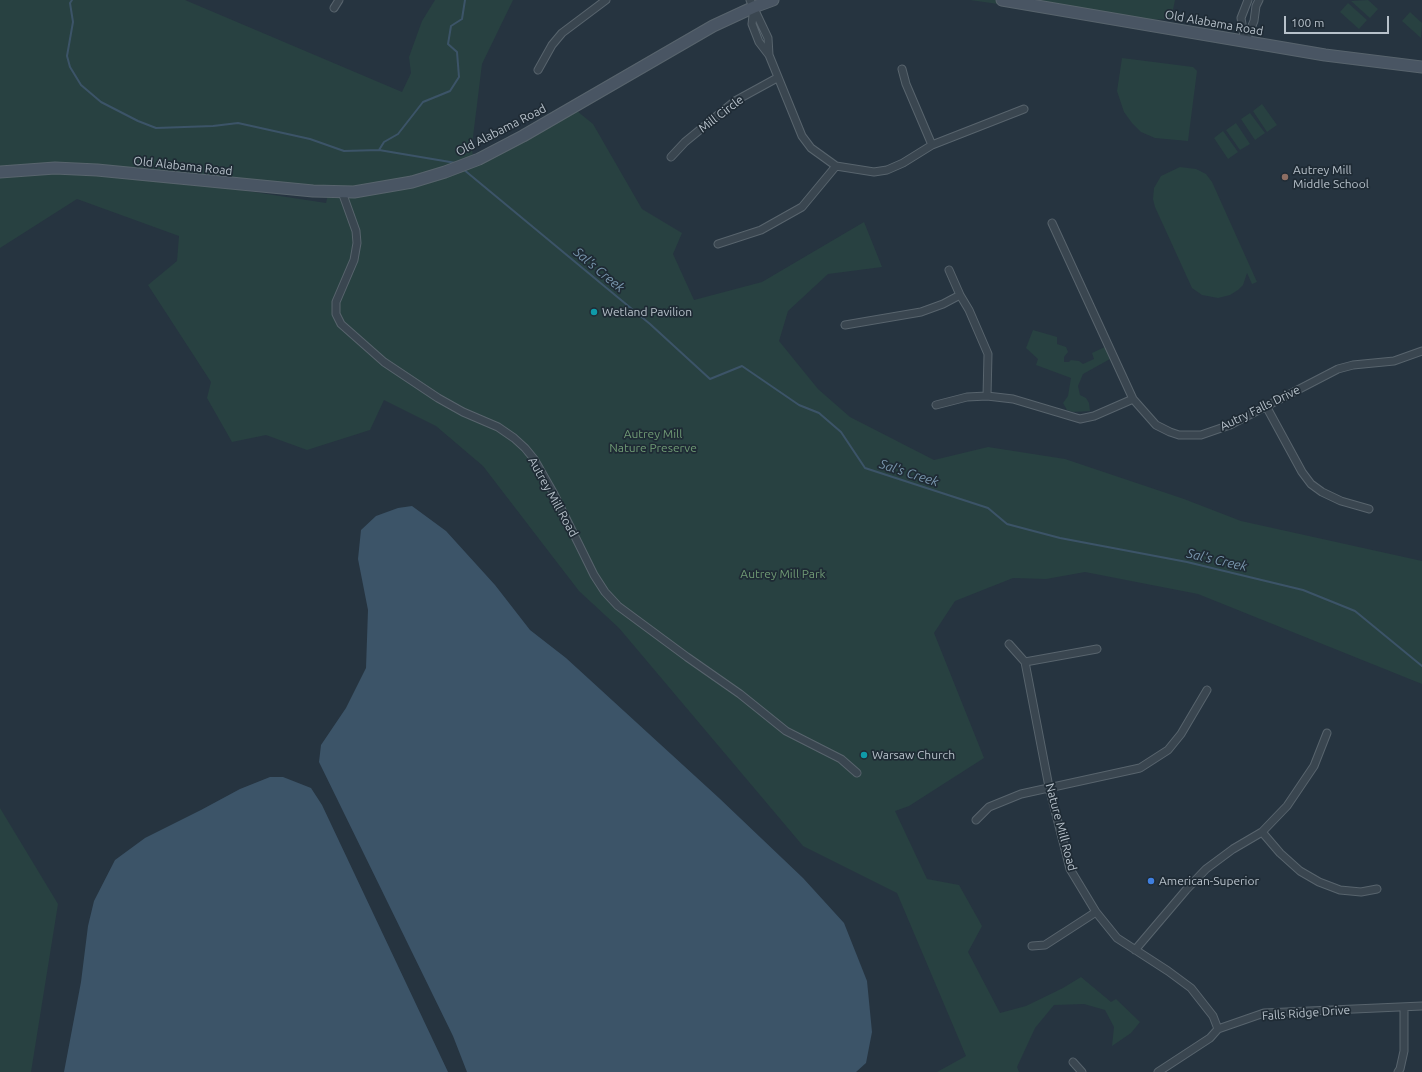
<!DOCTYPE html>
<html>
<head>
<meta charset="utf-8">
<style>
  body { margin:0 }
  #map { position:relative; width:1422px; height:1072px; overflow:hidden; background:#263440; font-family:Ubuntu,sans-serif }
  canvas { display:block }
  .scale { position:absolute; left:1284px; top:16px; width:105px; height:18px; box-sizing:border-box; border:2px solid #b7c1ca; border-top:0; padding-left:5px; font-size:12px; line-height:14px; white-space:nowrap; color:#b7c1ca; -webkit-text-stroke:3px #1f2b35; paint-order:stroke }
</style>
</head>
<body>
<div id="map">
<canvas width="1422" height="1072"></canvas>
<div class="scale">100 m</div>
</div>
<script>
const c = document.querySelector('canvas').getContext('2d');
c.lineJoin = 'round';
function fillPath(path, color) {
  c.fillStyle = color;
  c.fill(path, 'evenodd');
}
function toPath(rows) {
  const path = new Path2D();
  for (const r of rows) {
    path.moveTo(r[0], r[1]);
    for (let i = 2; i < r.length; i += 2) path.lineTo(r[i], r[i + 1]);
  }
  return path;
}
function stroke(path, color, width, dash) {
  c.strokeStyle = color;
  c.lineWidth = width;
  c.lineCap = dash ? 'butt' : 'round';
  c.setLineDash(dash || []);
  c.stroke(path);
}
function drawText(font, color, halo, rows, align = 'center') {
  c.font = font + ' Ubuntu,sans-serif';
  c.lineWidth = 3.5;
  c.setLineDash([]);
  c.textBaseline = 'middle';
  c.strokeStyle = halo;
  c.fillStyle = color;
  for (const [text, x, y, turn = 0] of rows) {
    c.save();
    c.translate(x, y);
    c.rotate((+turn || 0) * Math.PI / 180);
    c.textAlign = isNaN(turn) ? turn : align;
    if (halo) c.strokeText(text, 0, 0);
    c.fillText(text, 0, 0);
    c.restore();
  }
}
fillPath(toPath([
  [0,0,185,0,402,92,411,73,409,57,422,21,435,0,513,0,482,64,472,145,473,162,492,155,577,111,593,124,642,209,682,233,673,254,694,300,762,282,864,222,882,267,828,274,788,311,779,341,818,389,850,417,934,460,988,447,1065,459,1184,499,1241,521,1422,561,1422,684,1198,594,1085,572,1046,579,1013,578,955,601,934,633,984,758,909,806,895,811,927,879,959,885,982,926,968,952,1000,1013,1026,1006,1063,988,1081,977,1111,1002,1116,999,1140,1022,1131,1033,1112,1046,1114,1027,1105,1010,1084,1004,1054,1005,1035,1028,1017,1067,1019,1072,937,1072,966,1056,897,893,803,846,619,628,579,591,483,466,436,426,384,400,370,430,307,450,266,435,232,442,207,398,211,382,148,285,177,261,179,236,77,199,0,248],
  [234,189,328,193,328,194,326,203],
  [970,0,1175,0,1171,19,1117,21],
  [1368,0,1378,9,1370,18,1351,1],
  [1348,3,1367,20,1359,29,1340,12],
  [1410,12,1422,23,1421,38,1402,21],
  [1122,58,1193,67,1197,71,1188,141,1155,138,1141,132,1132,123,1124,112,1117,91],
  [1262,104,1277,125,1267,132,1253,111],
  [1250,113,1265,133,1255,140,1241,119],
  [1236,123,1250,144,1240,150,1226,130],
  [1223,131,1238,152,1228,159,1214,138],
  [1180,167,1196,169,1206,174,1212,182,1257,282,1252,284,1247,273,1243,285,1238,290,1230,295,1218,298,1202,295,1192,288,1155,207,1153,199,1154,188,1161,176],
  [1033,330,1057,337,1057,344,1066,347,1068,352,1064,357,1064,362,1069,362,1071,360,1079,361,1083,364,1094,359,1092,353,1105,347,1110,359,1083,374,1078,386,1080,395,1086,398,1089,403,1090,411,1073,412,1067,410,1063,403,1068,396,1071,378,1036,365,1038,359,1026,348],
  [0,808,58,904,31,1072,0,1072]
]), '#284141');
fillPath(toPath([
  [412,506,446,531,495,585,530,630,566,658,719,798,803,878,844,923,867,981,872,1032,866,1063,856,1072,467,1072,453,1036,319,762,321,745,346,708,366,668,368,610,358,559,361,530,376,516,398,508],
  [270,777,283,777,311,788,322,805,448,1072,64,1072,81,982,88,926,94,901,115,860,145,838,201,810,240,789]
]), '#3c5468');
stroke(toPath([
  [72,0,70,3,73,22,67,56,70,67,81,85,101,102,138,121,156,128,213,126,238,123,310,139,344,151,379,150,456,163],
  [379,150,384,142,398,134,423,102,450,91,459,77,457,52,448,44,451,26,462,19,465,0],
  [463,169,650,324,710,379,742,366,799,405,819,413,841,432,865,468,988,508,1007,524,1060,538,1187,562,1303,590,1355,611,1422,666]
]), '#3c5468', 2);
const street = toPath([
  [750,0,768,38,769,55,802,136,811,148,836,166,874,172,887,170,903,163,932,145,1024,109],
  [754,7,752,24,759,42,769,55],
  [334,8,339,0],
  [1245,42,1254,21,1256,6,1259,0],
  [1245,42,1241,18,1248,0],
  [902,69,906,84,932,145],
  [538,70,552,45,562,33,606,0],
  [671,157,685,142,735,101,777,78],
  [342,192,356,231,357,243,354,260,336,302,336,314,341,324,384,362,438,398,463,412,498,427,514,438,525,448,534,459,554,494,594,575,605,592,618,606,687,657,740,694,786,731,841,759,857,773],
  [1052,223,1133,399,1156,425,1170,432,1179,435,1201,435,1230,425,1338,369,1353,365,1394,361,1422,351],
  [718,244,761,230,802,207,836,166],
  [949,270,960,295,969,310,988,354,987,396],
  [845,325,921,312,943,304,960,295],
  [936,405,967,397,987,396,1013,399,1080,419,1094,416,1133,399],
  [1266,406,1302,472,1311,484,1322,492,1341,501,1369,509],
  [1009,644,1025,662,1049,787,1070,869,1096,912,1117,938,1168,971,1191,988,1213,1016,1218,1029],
  [1025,662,1097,649],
  [976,820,989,807,1021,794,1140,768,1168,750,1181,734,1207,690],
  [1262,832,1280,853,1300,871,1319,882,1340,890,1361,892,1377,889],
  [1032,946,1045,945,1096,912],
  [1135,950,1186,890,1206,869,1233,849,1262,832,1287,806,1314,766,1327,733],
  [1073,1062,1082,1072],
  [1158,1072,1210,1038,1218,1029,1264,1013,1422,1006],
  [1398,1072,1400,1069,1404,1051,1404,1008]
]);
const secondary = toPath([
  [1002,0,1325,55,1422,67],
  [0,172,55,168,97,170,313,191,354,192,412,182,445,172,479,159,523,136,713,26,754,7,773,0]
]);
stroke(street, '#58646d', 9);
stroke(secondary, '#58646d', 13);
stroke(street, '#3a4650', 7);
stroke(secondary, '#495563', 11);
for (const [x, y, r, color] of [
  [1285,177,4,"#8d6e63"],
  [594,312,4,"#0f9aa8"],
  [864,755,4,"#0f9aa8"],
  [1151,881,4,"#3f7fe0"]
]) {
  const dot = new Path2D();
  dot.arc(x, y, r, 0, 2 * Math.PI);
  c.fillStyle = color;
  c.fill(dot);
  stroke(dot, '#1f2b35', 1.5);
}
drawText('12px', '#b7c1ca', '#1f2b35', [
  ["Old Alabama Road",1214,23,10],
  ["Mill Circle",721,114,-37],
  ["Old Alabama Road",501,130,-27],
  ["Old Alabama Road",183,166,6],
  ["Autry Falls Drive",1260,408,-26],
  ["Autrey Mill Road",553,497,61],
  ["Nature Mill Road",1061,827,75],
  ["Falls Ridge Drive",1306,1013,-4]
]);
drawText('12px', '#b7c1ca', '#1f2b35', [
  ["Autrey Mill",1293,170],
  ["Middle School",1293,184],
  ["Wetland Pavilion",602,312],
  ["Warsaw Church",872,755],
  ["American-Superior",1159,881]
], 'left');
drawText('12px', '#6f9a74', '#1f2b35', [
  ["Autrey Mill",653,434],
  ["Nature Preserve",653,448],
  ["Autrey Mill Park",783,574]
]);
drawText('italic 13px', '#7895ac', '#1f2b35', [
  ["Sal's Creek",599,270,40],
  ["Sal's Creek",909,473,18],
  ["Sal's Creek",1217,560,13]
]);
</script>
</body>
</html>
